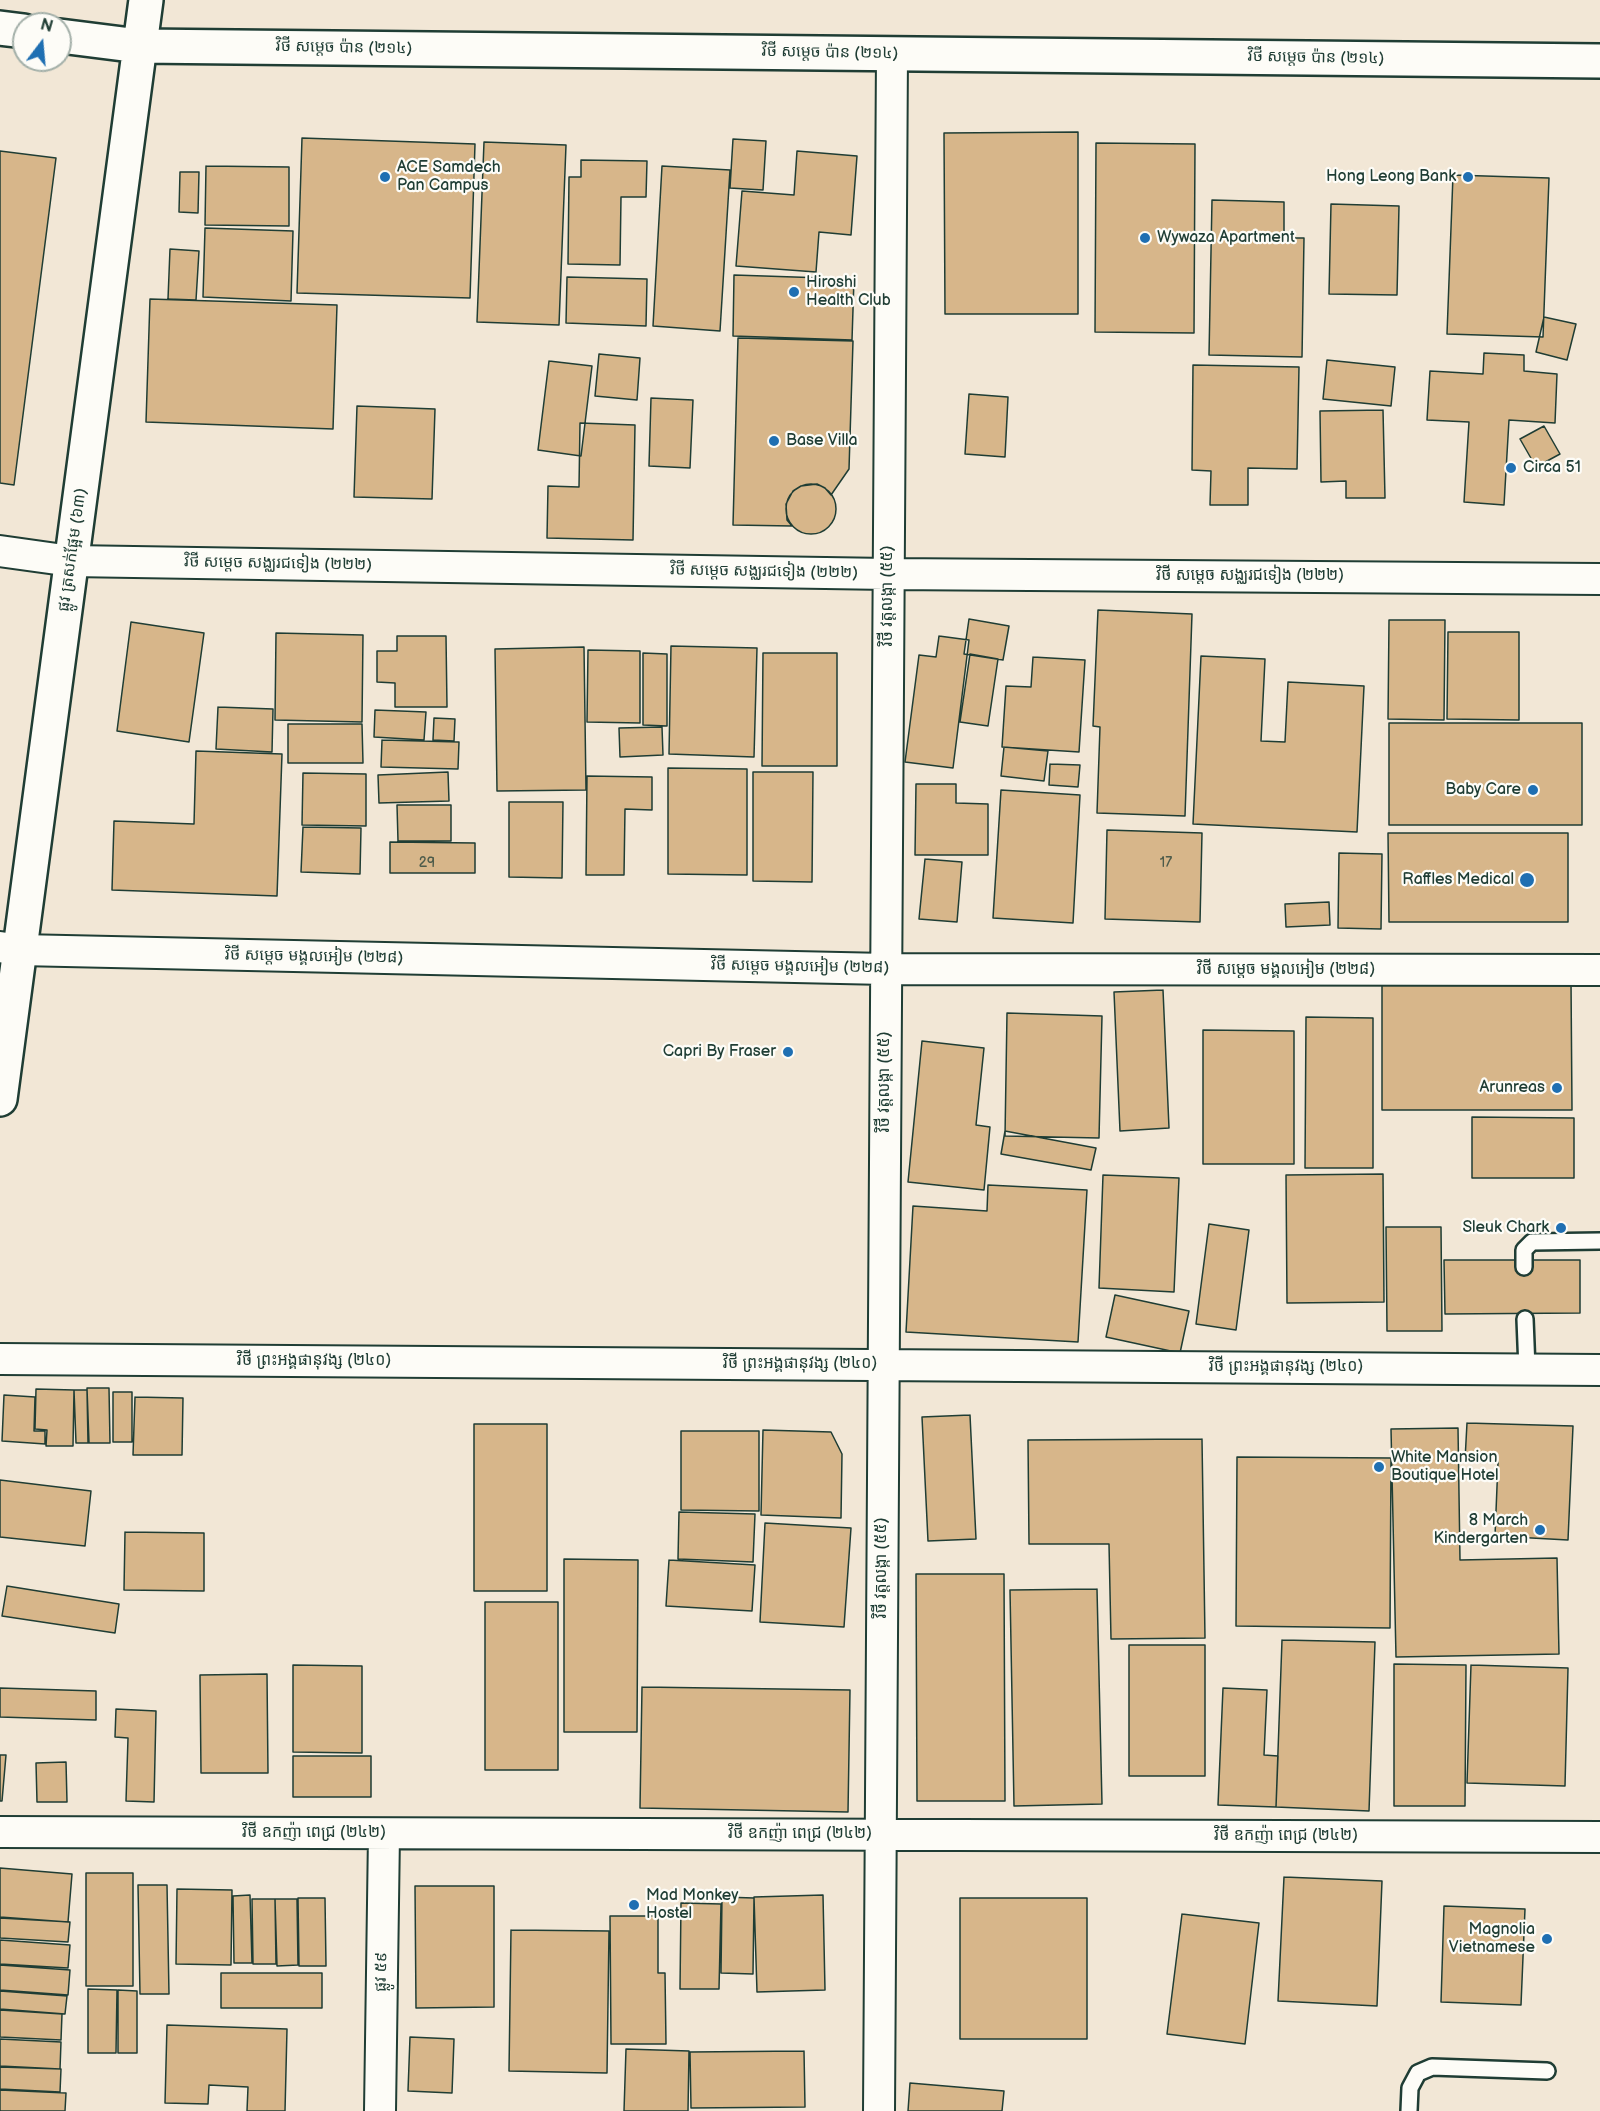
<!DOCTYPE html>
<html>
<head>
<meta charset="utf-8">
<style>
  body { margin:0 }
  #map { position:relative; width:1600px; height:2111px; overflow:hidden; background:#f2e7d6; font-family:"Balsamiq Sans",sans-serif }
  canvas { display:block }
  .north { position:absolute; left:12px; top:12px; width:60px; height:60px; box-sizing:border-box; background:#fdfcf7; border:2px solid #a4b0a9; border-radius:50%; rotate:16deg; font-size:16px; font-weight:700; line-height:24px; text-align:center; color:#1f3d34 }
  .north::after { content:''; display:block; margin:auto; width:21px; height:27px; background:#1f6fb2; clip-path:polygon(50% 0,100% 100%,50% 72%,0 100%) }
</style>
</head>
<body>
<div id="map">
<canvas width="1600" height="2111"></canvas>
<div class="north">N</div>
</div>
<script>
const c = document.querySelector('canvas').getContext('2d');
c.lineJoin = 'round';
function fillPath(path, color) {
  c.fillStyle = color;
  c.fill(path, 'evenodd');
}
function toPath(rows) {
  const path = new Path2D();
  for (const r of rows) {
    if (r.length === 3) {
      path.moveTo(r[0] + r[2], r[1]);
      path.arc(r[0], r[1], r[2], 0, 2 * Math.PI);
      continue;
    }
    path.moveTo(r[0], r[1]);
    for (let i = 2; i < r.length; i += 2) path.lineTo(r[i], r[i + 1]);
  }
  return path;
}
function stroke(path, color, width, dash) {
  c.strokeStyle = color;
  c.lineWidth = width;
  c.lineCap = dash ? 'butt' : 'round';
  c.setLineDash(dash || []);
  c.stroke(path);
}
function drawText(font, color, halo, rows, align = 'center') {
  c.font = font + ' "Balsamiq Sans","Noto Sans Khmer",sans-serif';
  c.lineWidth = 4.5;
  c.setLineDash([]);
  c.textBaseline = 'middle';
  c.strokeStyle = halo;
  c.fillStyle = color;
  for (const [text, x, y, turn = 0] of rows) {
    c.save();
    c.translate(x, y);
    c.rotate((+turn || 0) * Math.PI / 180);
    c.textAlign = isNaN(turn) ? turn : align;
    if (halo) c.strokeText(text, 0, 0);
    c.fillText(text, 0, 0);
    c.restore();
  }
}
const building = toPath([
  [1078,132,1078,314,945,314,944,133,1078,132],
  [302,138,475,144,470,298,297,293,302,138],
  [733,139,766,141,763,190,730,188,733,139],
  [484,142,566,145,559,325,477,322,484,142],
  [1096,143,1195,144,1194,333,1095,332,1096,143],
  [0,151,56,158,14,485,0,483,0,151],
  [797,151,857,156,851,235,819,232,816,272,736,266,742,191,794,195,797,151],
  [581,160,647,161,646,197,621,197,620,265,568,264,569,177,581,177,581,160],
  [206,166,289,167,289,226,205,225,206,166],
  [662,166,730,170,720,331,653,326,662,166],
  [180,172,199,172,198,213,179,212,180,172],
  [1453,175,1549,178,1543,337,1447,334,1453,175],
  [1212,200,1284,202,1284,238,1304,238,1302,357,1209,355,1212,200],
  [1331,204,1399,206,1397,295,1329,294,1331,204],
  [205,228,293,231,291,301,203,297,205,228],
  [170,249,199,251,196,300,168,299,170,249],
  [734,275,854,279,852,340,733,336,734,275],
  [567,277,647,279,646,326,566,323,567,277],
  [150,299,337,305,333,429,146,422,150,299],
  [1544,317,1576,324,1567,360,1536,352,1544,317],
  [738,338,853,341,849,469,831,495,825,488,817,484,801,486,793,491,786,504,787,520,792,526,733,525,738,338],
  [1484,353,1524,355,1524,371,1557,374,1555,423,1509,420,1504,505,1464,502,1469,422,1427,420,1430,371,1483,374,1484,353],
  [599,354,640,358,637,400,595,396,599,354],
  [1327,360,1395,367,1391,406,1323,399,1327,360],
  [549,361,592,366,581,456,538,450,549,361],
  [1193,365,1299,367,1297,469,1248,468,1248,505,1210,505,1211,471,1192,470,1193,365],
  [969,394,1008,397,1005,457,965,454,969,394],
  [651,398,693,400,690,468,649,466,651,398],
  [357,406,435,409,432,499,354,497,357,406],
  [1383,410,1385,498,1346,498,1346,481,1321,482,1320,411,1383,410],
  [580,423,635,425,633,540,547,538,548,486,579,487,580,423],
  [1544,426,1560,454,1536,467,1520,439,1544,426],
  [811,509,25],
  [1098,610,1192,614,1185,816,1097,813,1100,727,1093,726,1098,610],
  [969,619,1009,626,1003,660,964,654,969,619],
  [1389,620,1445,620,1444,720,1388,719,1389,620],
  [131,622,204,633,189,742,117,731,131,622],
  [1448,632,1519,632,1519,720,1447,719,1448,632],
  [276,633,363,635,362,722,275,720,276,633],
  [397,636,446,636,447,707,395,707,395,683,377,682,377,651,397,651,397,636],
  [939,636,969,640,953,768,905,762,919,655,936,657,939,636],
  [671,646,757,648,754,757,669,754,671,646],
  [584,647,586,790,497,791,495,649,584,647],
  [588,650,640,651,640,723,587,722,588,650],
  [643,653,667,654,667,726,643,725,643,653],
  [763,653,837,653,837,766,762,766,763,653],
  [970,654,998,659,988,726,960,722,970,654],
  [1201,656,1265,659,1261,741,1285,742,1288,682,1364,686,1357,832,1193,824,1201,656],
  [1033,657,1085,660,1079,752,1002,747,1006,686,1031,687,1033,657],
  [218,707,273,709,272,752,216,749,218,707],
  [375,710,426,712,424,740,374,737,375,710],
  [434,718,455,719,454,741,433,740,434,718],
  [1389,723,1582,723,1582,825,1389,825,1389,723],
  [288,724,362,724,363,763,288,763,288,724],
  [662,727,663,755,620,757,619,728,662,727],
  [382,740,459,742,458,769,381,767,382,740],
  [1004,747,1048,751,1044,781,1001,776,1004,747],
  [196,751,282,754,277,896,112,890,114,821,194,824,196,751],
  [1050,764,1080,765,1078,787,1049,785,1050,764],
  [668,768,747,769,747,875,668,874,668,768],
  [448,772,449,801,379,803,378,775,448,772],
  [753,772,813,772,812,882,753,881,753,772],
  [303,773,366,774,366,826,302,825,303,773],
  [587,776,652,777,652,810,625,809,624,875,586,875,587,776],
  [916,784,956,784,956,803,988,804,988,855,915,855,916,784],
  [1001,790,1080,795,1073,923,993,918,1001,790],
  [509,802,563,802,562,878,509,877,509,802],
  [397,805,451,805,451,841,398,841,397,805],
  [303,827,361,828,360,874,301,872,303,827],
  [1107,830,1202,833,1200,922,1105,919,1107,830],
  [1388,833,1568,833,1568,922,1389,922,1388,833],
  [390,842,475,843,475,873,390,873,390,842],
  [1339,853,1382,854,1381,929,1338,928,1339,853],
  [925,859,962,862,957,922,919,919,925,859],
  [1329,902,1330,925,1286,927,1285,904,1329,902],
  [1382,980,1571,981,1572,1110,1382,1110,1382,980],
  [1163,990,1169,1128,1120,1131,1114,992,1163,990],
  [1007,1013,1102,1016,1099,1138,1005,1136,1007,1013],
  [1306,1017,1373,1018,1373,1168,1305,1168,1306,1017],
  [1203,1030,1294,1031,1294,1164,1203,1164,1203,1030],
  [922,1041,984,1048,976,1125,990,1127,984,1190,908,1182,922,1041],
  [1472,1117,1574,1118,1574,1178,1472,1178,1472,1117],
  [1005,1131,1096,1148,1091,1170,1001,1154,1005,1131],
  [1383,1174,1384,1302,1287,1303,1286,1175,1383,1174],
  [1103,1175,1179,1178,1174,1292,1099,1288,1103,1175],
  [988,1185,1087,1190,1078,1342,906,1332,913,1206,987,1211,988,1185],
  [1209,1224,1249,1230,1236,1330,1196,1324,1209,1224],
  [1386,1227,1441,1227,1442,1331,1387,1331,1386,1227],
  [1444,1260,1580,1260,1580,1313,1445,1314,1444,1260],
  [1115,1295,1189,1311,1180,1353,1106,1337,1115,1295],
  [87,1388,109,1388,110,1443,89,1443,87,1388],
  [36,1389,74,1390,73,1446,46,1446,47,1430,35,1429,36,1389],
  [74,1390,87,1390,88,1443,76,1443,74,1390],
  [113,1392,132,1392,132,1442,113,1442,113,1392],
  [4,1395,35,1397,34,1431,45,1431,45,1444,2,1441,4,1395],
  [135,1397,183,1398,182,1455,133,1455,135,1397],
  [970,1415,976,1539,928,1541,922,1417,970,1415],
  [1467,1423,1573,1426,1568,1540,1495,1536,1498,1462,1465,1460,1467,1423],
  [474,1424,547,1424,547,1591,474,1591,474,1424],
  [1458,1428,1460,1560,1557,1558,1559,1654,1396,1657,1391,1429,1458,1428],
  [763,1430,831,1432,842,1454,841,1518,761,1515,763,1430],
  [681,1431,759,1431,759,1511,681,1510,681,1431],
  [1202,1439,1205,1638,1111,1639,1109,1544,1029,1544,1028,1440,1202,1439],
  [1237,1457,1391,1458,1390,1628,1236,1626,1237,1457],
  [0,1480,91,1491,85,1546,0,1537,0,1480],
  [679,1512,755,1514,753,1562,678,1559,679,1512],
  [765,1523,851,1528,844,1627,760,1622,765,1523],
  [125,1532,204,1533,204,1591,124,1590,125,1532],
  [564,1559,638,1560,637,1732,564,1732,564,1559],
  [669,1560,755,1565,752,1611,666,1606,669,1560],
  [916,1574,1004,1574,1005,1801,917,1801,916,1574],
  [7,1586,119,1604,115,1633,2,1616,7,1586],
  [1097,1589,1102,1804,1014,1806,1010,1590,1097,1589],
  [485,1602,558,1602,558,1770,485,1770,485,1602],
  [1282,1640,1375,1642,1369,1811,1276,1807,1282,1640],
  [1129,1645,1205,1645,1205,1776,1129,1776,1129,1645],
  [1394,1664,1466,1665,1465,1806,1394,1806,1394,1664],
  [293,1665,362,1666,362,1753,293,1752,293,1665],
  [1471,1665,1568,1668,1565,1786,1467,1783,1471,1665],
  [267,1674,268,1773,201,1773,200,1675,267,1674],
  [642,1687,850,1690,848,1812,640,1808,642,1687],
  [0,1688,96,1691,96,1720,0,1717,0,1688],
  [1223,1688,1267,1690,1264,1755,1278,1756,1276,1807,1218,1805,1223,1688],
  [116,1709,156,1711,154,1802,126,1801,128,1738,115,1737,116,1709],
  [0,1755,6,1755,2,1801,0,1801,0,1755],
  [293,1756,371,1756,371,1797,293,1797,293,1756],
  [66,1762,67,1802,37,1802,36,1763,66,1762],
  [0,1868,72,1874,68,1922,0,1917,0,1868],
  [86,1873,133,1873,133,1986,86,1986,86,1873],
  [1284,1877,1382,1881,1377,2006,1278,2001,1284,1877],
  [138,1885,167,1885,169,1994,140,1994,138,1885],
  [415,1886,494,1886,494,2007,416,2008,415,1886],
  [177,1889,232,1890,231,1965,176,1964,177,1889],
  [250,1895,252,1963,234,1963,233,1896,250,1895],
  [823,1895,825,1990,757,1992,754,1897,823,1895],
  [722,1897,754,1898,753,1974,721,1973,722,1897],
  [298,1898,325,1898,326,1966,299,1966,298,1898],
  [960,1898,1087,1898,1087,2039,960,2039,960,1898],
  [252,1899,275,1899,276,1964,253,1964,252,1899],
  [275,1899,297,1899,298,1965,277,1966,275,1899],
  [681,1903,721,1904,719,1989,680,1989,681,1903],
  [1444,1906,1525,1909,1521,2005,1441,2002,1444,1906],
  [1182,1914,1259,1923,1245,2044,1167,2034,1182,1914],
  [610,1916,658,1916,658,1973,665,1973,666,2044,611,2044,610,1916],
  [0,1918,70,1922,68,1942,0,1938,0,1918],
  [511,1930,609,1931,607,2073,509,2071,511,1930],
  [0,1940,70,1945,68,1968,0,1964,0,1940],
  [0,1965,70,1970,68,1995,0,1990,0,1965],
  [221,1973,322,1973,322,2008,221,2008,221,1973],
  [88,1989,117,1990,116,2053,88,2053,88,1989],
  [118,1990,137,1991,137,2053,118,2053,118,1990],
  [0,1991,67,1996,65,2014,0,2009,0,1991],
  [0,2010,62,2014,61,2040,0,2037,0,2010],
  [167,2025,287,2029,285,2111,247,2111,248,2087,209,2085,208,2104,165,2103,167,2025],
  [410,2037,454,2039,452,2093,408,2091,410,2037],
  [0,2039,61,2042,60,2069,0,2066,0,2039],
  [626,2049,689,2051,688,2111,624,2111,626,2049],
  [804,2051,805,2107,691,2108,690,2052,804,2051],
  [0,2067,61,2069,60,2092,0,2089,0,2067],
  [910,2083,1004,2091,1002,2111,908,2111,910,2083],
  [0,2090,66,2093,65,2111,0,2111,0,2090]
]);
fillPath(building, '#d7b68a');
stroke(building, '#1f3d34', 1.5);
const lane = toPath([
  [1524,1267,1524,1250,1532,1242,1600,1241],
  [1525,1319,1527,1369],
  [1409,2111,1410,2088,1418,2073,1432,2067,1547,2071]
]);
const street = toPath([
  [0,551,71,561,888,574,1600,579],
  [0,947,20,950,886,969,1600,970],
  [0,1359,1600,1370],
  [0,1832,1600,1837],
  [380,2111,384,1834],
  [879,2111,892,54]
]);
const secondary = toPath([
  [0,28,24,31],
  [60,36,139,46,1600,61],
  [0,1099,146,0]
]);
stroke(lane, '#1f3d34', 20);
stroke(street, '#1f3d34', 34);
stroke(secondary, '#1f3d34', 38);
stroke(lane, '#fdfcf7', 15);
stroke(street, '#fdfcf7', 30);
stroke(secondary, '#fdfcf7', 33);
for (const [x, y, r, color] of [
  [385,177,6,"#1f6fb2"],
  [1468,177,6,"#1f6fb2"],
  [1145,238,6,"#1f6fb2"],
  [794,292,6,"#1f6fb2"],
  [774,441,6,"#1f6fb2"],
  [1511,468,6,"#1f6fb2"],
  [1533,790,6,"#1f6fb2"],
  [1527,880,8,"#1f6fb2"],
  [788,1052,6,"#1f6fb2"],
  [1557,1088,6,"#1f6fb2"],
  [1561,1228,6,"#1f6fb2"],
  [1379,1467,6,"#1f6fb2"],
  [1540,1530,6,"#1f6fb2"],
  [634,1905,6,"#1f6fb2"],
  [1547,1939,6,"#1f6fb2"]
]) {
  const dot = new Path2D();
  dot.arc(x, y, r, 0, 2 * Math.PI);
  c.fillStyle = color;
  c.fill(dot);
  stroke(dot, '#fdfcf7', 2);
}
drawText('14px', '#4d5b4a', null, [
  ["29",427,863],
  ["17",1166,863]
]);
drawText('16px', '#1f3d34', '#fdfcf7', [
  ["វិថី សម្តេច ប៉ាន (២១៤)",344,48,1],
  ["វិថី សម្តេច ប៉ាន (២១៤)",830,53,1],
  ["វិថី សម្តេច ប៉ាន (២១៤)",1316,58,1],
  ["ផ្លូវ ត្រសក់ផ្អែម (៦៣)",73,550,-82],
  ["វិថី សម្តេច សង្ឈរជទៀង (២២២)",278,564,1],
  ["វិថី សម្តេច សង្ឈរជទៀង (២២២)",764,572,1],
  ["វិថី សម្តេច សង្ឈរជទៀង (២២២)",1250,576],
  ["វិថី វត្តលង្កា (៥៥)",888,596,-90],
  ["វិថី សម្តេច មង្គលអៀម (២២៨)",314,957,1],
  ["វិថី សម្តេច មង្គលអៀម (២២៨)",800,967,1],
  ["វិថី សម្តេច មង្គលអៀម (២២៨)",1286,970],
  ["វិថី វត្តលង្កា (៥៥)",885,1082,-90],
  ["វិថី ព្រះអង្គផានុវង្ស (២៤០)",314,1361],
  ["វិថី ព្រះអង្គផានុវង្ស (២៤០)",800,1364],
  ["វិថី ព្រះអង្គផានុវង្ស (២៤០)",1286,1367],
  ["វិថី វត្តលង្កា (៥៥)",882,1568,-90],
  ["វិថី ឧកញ៉ា ពេជ្រ (២៤២)",314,1833],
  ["វិថី ឧកញ៉ា ពេជ្រ (២៤២)",800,1834],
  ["វិថី ឧកញ៉ា ពេជ្រ (២៤២)",1286,1836],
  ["ផ្លូវ ៥៩",382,1972,-89]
]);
drawText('16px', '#1f3d34', '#fdfcf7', [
  ["ACE Samdech",397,168,"left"],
  ["Pan Campus",397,186,"left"],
  ["Hong Leong Bank",1456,177],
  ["Wywaza Apartment",1157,238,"left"],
  ["Hiroshi",806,283,"left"],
  ["Health Club",806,301,"left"],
  ["Base Villa",786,441,"left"],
  ["Circa 51",1523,468,"left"],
  ["Baby Care",1521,790],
  ["Raffles Medical",1514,880],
  ["Capri By Fraser",776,1052],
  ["Arunreas",1545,1088],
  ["Sleuk Chark",1549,1228],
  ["White Mansion",1391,1458,"left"],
  ["Boutique Hotel",1391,1476,"left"],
  ["8 March",1528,1521],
  ["Kindergarten",1528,1539],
  ["Mad Monkey",646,1896,"left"],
  ["Hostel",646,1914,"left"],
  ["Magnolia",1535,1930],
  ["Vietnamese",1535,1948]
], 'right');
</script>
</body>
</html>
